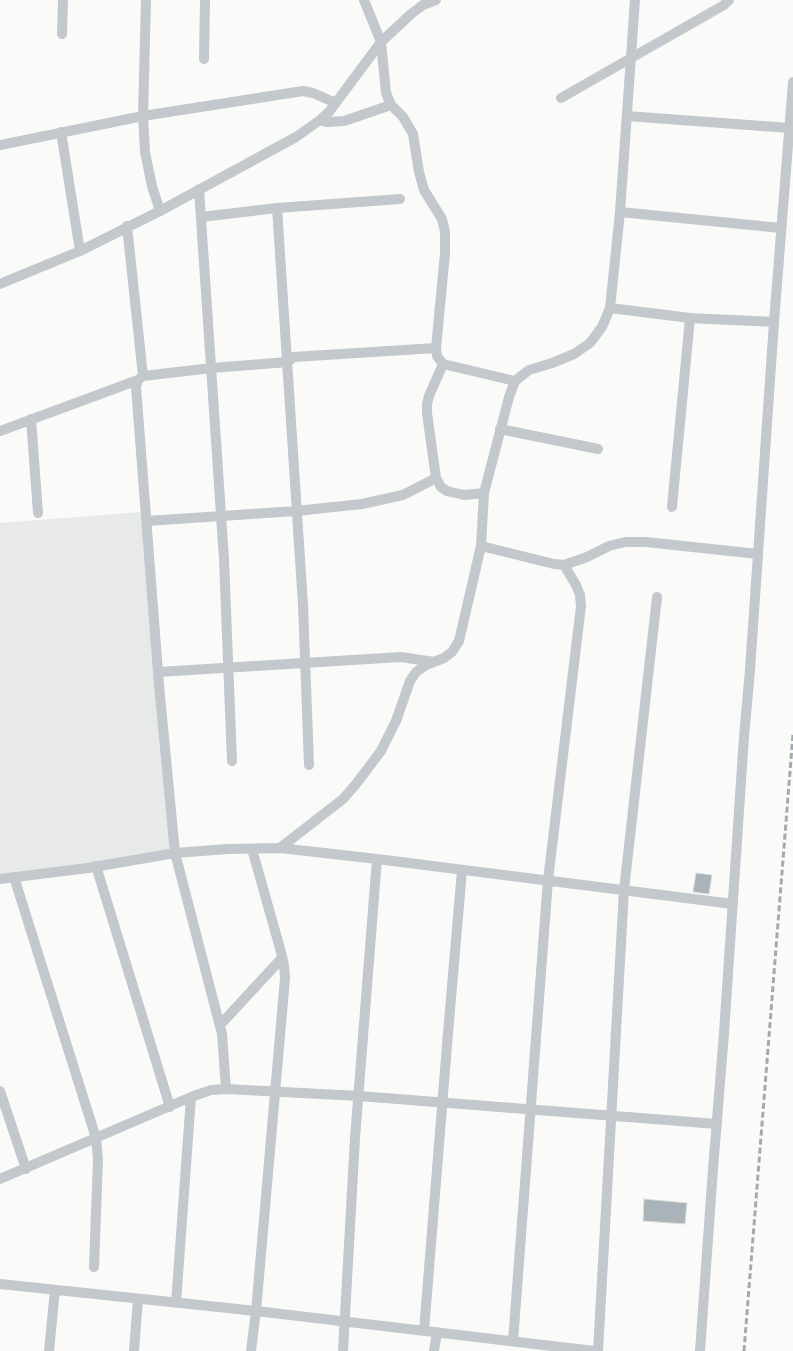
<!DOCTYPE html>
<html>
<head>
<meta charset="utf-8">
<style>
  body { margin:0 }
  canvas { display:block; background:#fafaf8 }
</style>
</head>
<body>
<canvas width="793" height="1351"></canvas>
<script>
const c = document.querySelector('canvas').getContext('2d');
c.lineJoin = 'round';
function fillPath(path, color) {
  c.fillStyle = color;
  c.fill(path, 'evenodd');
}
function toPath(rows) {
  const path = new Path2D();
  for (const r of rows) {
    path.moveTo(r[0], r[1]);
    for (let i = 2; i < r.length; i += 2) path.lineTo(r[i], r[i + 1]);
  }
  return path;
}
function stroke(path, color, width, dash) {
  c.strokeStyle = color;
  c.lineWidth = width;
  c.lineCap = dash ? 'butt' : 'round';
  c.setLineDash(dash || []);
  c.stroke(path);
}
fillPath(toPath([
  [141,512,171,859,0,877,0,523]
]), '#e8e9e9');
const building = toPath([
  [696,873,712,875,709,894,693,892,696,873],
  [644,1199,687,1203,685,1224,643,1221,644,1199]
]);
fillPath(building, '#aab3b9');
stroke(building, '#dcdcda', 1);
stroke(toPath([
  [146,0,143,116,145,152,152,186,160,211],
  [364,0,381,42,386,93,391,105,403,117,413,134,419,172,424,190,442,219,445,232,445,253,436,348,437,356,443,364,515,381],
  [62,34,63,0],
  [204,59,205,0],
  [561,98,724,5,729,0],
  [627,116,789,128],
  [320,120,326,122,344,121,391,105],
  [61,132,80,251],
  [0,145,143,116,303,91,313,93,336,103],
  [199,189,224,559,232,761],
  [277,208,303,605,309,765],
  [620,212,781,228],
  [201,217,277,208,400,199],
  [127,226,143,376],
  [0,284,80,251,160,211,296,137,320,120,329,112,381,42,411,14,423,5,436,0],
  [610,308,690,318,774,322],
  [443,364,429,396,427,404,427,413,436,478,441,487,447,491,464,495,484,493],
  [31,419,38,513],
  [500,429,598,449],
  [0,431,138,380],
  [672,507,690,318],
  [147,521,296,511,362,504,403,495,436,478],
  [481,546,554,564,564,565,587,557,609,546,625,542,646,542,758,554],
  [158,672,401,657,434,662],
  [280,848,343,799,356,784,381,751,396,721,410,681,416,672,426,665,444,658,452,652,459,641,481,546,484,493,509,397,515,381,529,370,552,363,574,354,590,343,602,327,610,308,620,212,635,0],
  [96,866,170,1107],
  [14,877,96,1138,98,1160,94,1267],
  [0,879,88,868,175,853,228,849,280,848,377,859,733,904],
  [220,1025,282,958],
  [226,1089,222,1034,175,853,159,685,136,387,138,380,143,376,212,368,288,362,294,357,436,348],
  [0,1091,26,1169],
  [0,1179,191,1097,211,1090,226,1089,359,1096,717,1124],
  [0,1284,256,1311,594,1351],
  [176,1303,191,1097],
  [424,1331,447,1045,462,870],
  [513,1341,548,880,581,606,580,595,576,585,564,565],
  [49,1351,55,1290],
  [134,1351,138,1299],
  [251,1351,256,1311,285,978,284,965,281,952,252,849],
  [343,1351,355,1138,377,859],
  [434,1351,437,1332],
  [598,1351,624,890,657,597],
  [700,1351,713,1169,724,1033,744,737,750,670,774,322,793,82]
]), '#c3c8cc', 10);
stroke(toPath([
  [744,1351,793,734]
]), '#a2aab0', 3, [6, 3]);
</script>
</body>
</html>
